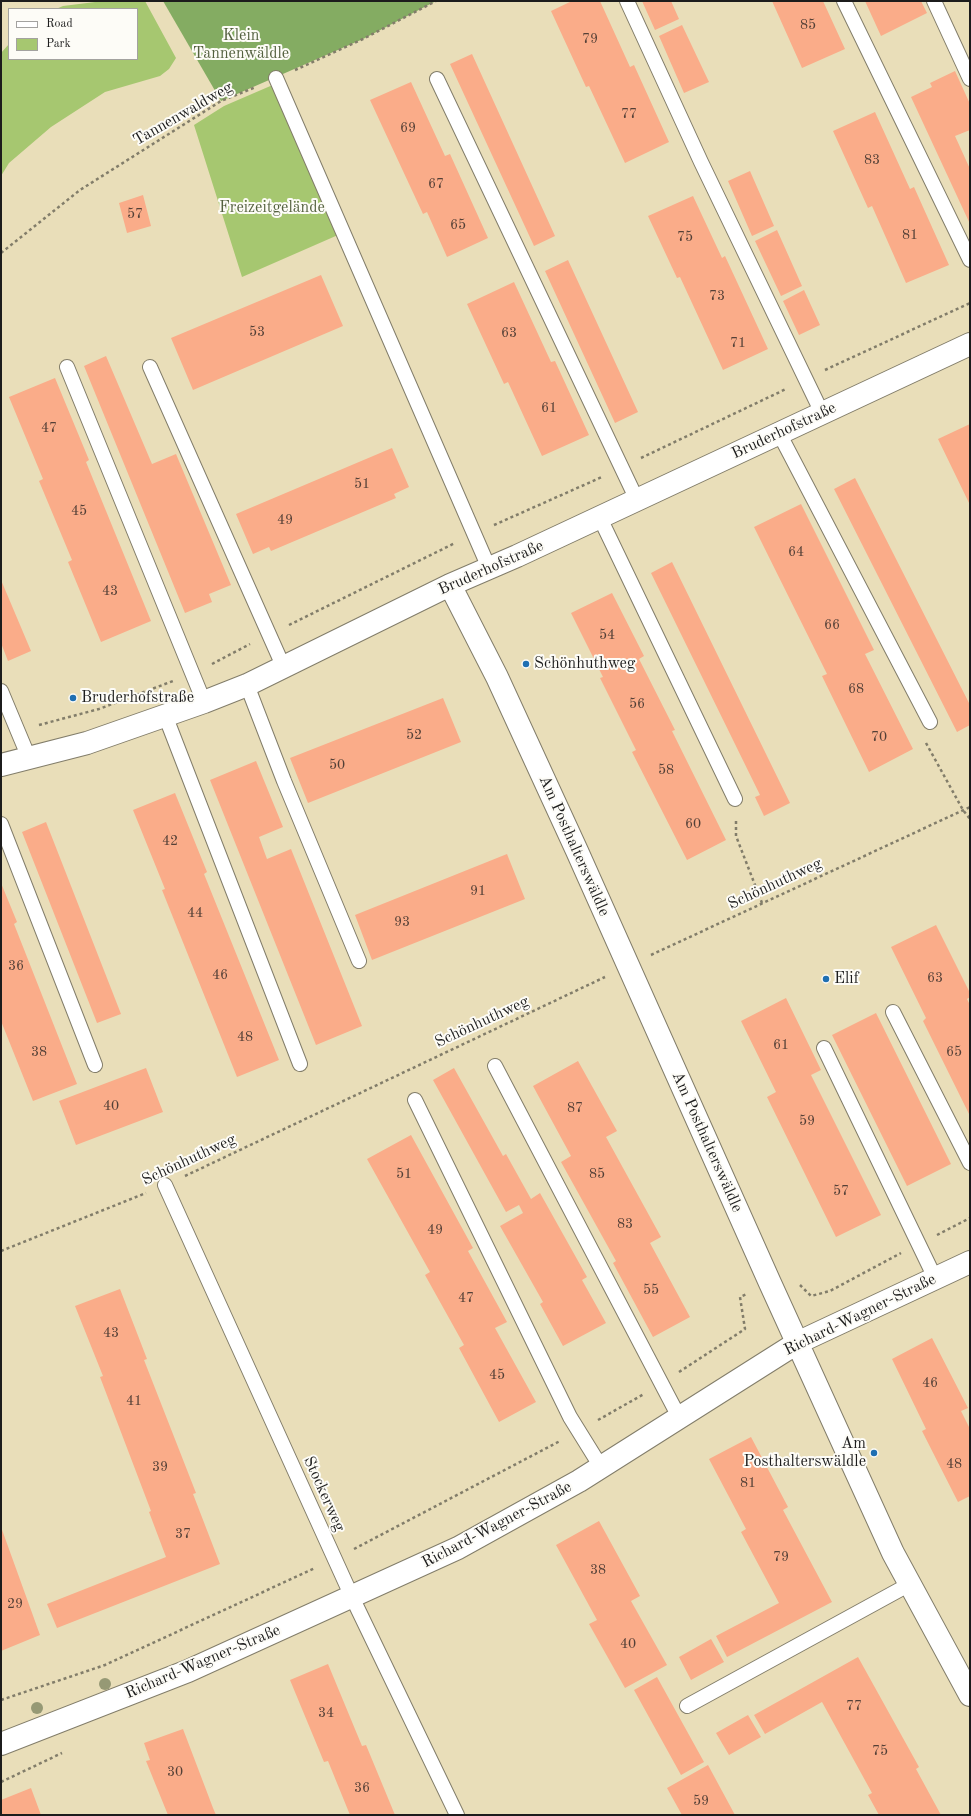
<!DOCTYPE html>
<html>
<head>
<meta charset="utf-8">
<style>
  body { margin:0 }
  #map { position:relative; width:971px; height:1816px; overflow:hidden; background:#e9deb9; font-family:"Old Standard TT",serif }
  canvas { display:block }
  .frame { position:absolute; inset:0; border:2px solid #1c1c1c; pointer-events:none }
  .legend { position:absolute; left:8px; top:8px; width:130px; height:52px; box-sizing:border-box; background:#fdfcf7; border:1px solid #a3a29f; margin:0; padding:5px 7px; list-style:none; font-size:12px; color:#1c1c1c }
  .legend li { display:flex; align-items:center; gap:8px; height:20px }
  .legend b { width:20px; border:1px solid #a3a29f }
</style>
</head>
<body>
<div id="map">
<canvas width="971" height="1816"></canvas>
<div class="frame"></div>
<ul class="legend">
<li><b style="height:5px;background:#fff"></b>Road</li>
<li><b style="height:11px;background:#a6c770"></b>Park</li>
</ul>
</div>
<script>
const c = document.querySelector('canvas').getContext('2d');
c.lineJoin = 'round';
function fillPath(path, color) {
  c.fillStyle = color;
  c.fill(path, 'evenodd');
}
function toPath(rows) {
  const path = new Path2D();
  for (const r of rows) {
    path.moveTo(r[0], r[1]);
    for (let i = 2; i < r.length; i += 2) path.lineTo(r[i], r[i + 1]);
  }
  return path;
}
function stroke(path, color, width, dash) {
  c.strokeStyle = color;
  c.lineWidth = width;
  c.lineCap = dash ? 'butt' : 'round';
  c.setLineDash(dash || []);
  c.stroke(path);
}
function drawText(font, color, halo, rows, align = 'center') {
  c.font = font + ' "Old Standard TT",serif';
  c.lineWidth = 4;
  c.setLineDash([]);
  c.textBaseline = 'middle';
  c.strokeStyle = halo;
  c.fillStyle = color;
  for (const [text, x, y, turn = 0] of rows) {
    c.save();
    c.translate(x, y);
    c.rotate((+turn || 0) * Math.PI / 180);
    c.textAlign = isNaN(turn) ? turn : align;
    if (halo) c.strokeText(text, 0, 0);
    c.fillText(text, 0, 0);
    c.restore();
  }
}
fillPath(toPath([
  [103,1,145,1,176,58,169,69,160,76,105,92,51,127,9,163,1,176,1,53,9,44,9,59,137,59,137,9,56,9,63,6],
  [275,84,338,235,242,277,194,125,224,106]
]), '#a6c770');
fillPath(toPath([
  [163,1,436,1,363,39,221,101]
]), '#84ac62');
fillPath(toPath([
  [572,1,600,1,630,67,634,65,669,142,625,163,589,86,586,87,551,11],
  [642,1,671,1,679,19,655,30],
  [772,1,823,1,845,49,802,68],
  [865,1,921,1,927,13,881,36],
  [682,25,709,82,684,93,659,36],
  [472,54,555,236,534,246,450,64],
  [955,71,970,104,970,130,955,136,970,169,970,224,911,97,932,87,930,83],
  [411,82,445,156,450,154,488,238,447,257,427,212,423,214,370,100],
  [875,112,910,189,914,187,949,265,906,283,872,206,868,208,833,131],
  [750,171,774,226,752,236,728,181],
  [143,195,151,226,127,233,119,203],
  [693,196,722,258,725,256,768,349,723,370,680,277,677,278,648,216],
  [777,230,802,286,781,296,755,241],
  [568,260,638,412,615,423,545,271],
  [321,275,343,326,193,390,171,338],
  [514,282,551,362,555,361,589,435,542,456,508,382,504,384,467,304],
  [804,290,820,325,799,335,783,301],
  [106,356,152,464,176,454,231,585,209,594,212,602,185,613,84,366],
  [55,378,89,460,86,462,151,621,101,642,68,562,72,560,39,481,43,479,9,397],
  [970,424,970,505,938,439],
  [392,448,409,487,394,494,396,498,271,551,269,547,253,554,236,514],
  [855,478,970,705,970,725,957,732,834,489],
  [801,504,874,650,865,654,913,749,869,772,822,676,827,674,754,527],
  [672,562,790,803,764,816,755,797,760,795,651,573],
  [1,580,31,651,8,661,1,643],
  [612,593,644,656,639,659,675,730,672,731,726,840,687,860,632,752,636,750,600,678,603,677,571,613],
  [443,698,461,742,308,803,290,758],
  [256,761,283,827,259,837,264,851,267,859,291,849,362,1026,316,1045,210,780],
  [175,793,207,872,204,874,279,1060,237,1077,162,890,165,889,133,810],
  [46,822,121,1014,97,1023,22,832],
  [507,854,525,899,372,960,355,915],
  [1,883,17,922,14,924,77,1084,33,1101,1,1021],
  [936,925,970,993,970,997,967,999,970,1005,970,1116,923,1021,926,1018,891,947],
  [786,998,821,1070,811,1075,881,1215,836,1237,767,1097,776,1092,741,1021],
  [876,1013,951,1164,907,1186,832,1035],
  [578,1061,617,1131,606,1137,661,1237,650,1243,690,1317,653,1337,613,1263,616,1261,561,1162,571,1156,533,1086],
  [146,1068,163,1112,76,1145,59,1101],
  [454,1068,503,1156,506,1154,531,1199,540,1193,587,1277,582,1280,606,1323,563,1346,540,1304,543,1302,500,1226,523,1213,519,1205,506,1212,433,1080],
  [411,1135,473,1248,468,1251,507,1322,495,1328,536,1402,499,1422,459,1348,464,1345,425,1275,430,1272,367,1159],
  [120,1289,147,1359,144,1360,196,1493,193,1494,220,1564,57,1628,47,1604,166,1557,149,1512,151,1511,100,1377,103,1376,75,1306],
  [932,1338,968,1408,961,1411,970,1429,970,1496,958,1502,922,1431,926,1429,892,1359],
  [751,1437,788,1507,783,1510,832,1602,727,1657,716,1636,779,1603,741,1532,746,1529,709,1459],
  [599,1521,640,1596,631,1601,667,1665,625,1688,589,1624,597,1620,556,1545],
  [1,1527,40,1635,1,1651],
  [711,1639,724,1662,691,1680,679,1657],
  [858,1657,919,1767,916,1769,941,1815,879,1815,868,1795,872,1793,822,1702,765,1734,754,1715],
  [328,1664,362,1746,366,1745,395,1815,350,1815,328,1761,324,1762,290,1680],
  [657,1677,704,1762,681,1775,634,1690],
  [748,1715,761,1737,729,1755,716,1733],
  [183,1729,213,1808,216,1815,168,1815,146,1761,150,1760,144,1743],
  [708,1765,735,1815,682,1815,667,1788],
  [31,1788,41,1815,1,1815,1,1800]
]), '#faac89');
const service = toPath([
  [627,1,701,162,822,413],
  [844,1,970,260],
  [934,1,970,79],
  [276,78,489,568],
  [437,79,637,500],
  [67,367,204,702],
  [150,367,284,668],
  [779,433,930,722],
  [600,518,735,799],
  [247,685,284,781,359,961],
  [1,691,29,758],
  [165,715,300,1064],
  [1,824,95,1065],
  [893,1012,970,1163],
  [824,1048,935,1278],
  [495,1066,679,1417],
  [415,1100,570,1417,601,1467],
  [165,1185,352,1597,457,1815],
  [687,1706,910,1584]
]);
const minor = toPath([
  [450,585,497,677,577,851,770,1283,893,1553,970,1695],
  [1,765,87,743,204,702,247,685,450,585,517,556,970,344],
  [1,1744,188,1671,458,1548,579,1481,797,1343,970,1262]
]);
stroke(service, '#827d6a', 16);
stroke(minor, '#827d6a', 24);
stroke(toPath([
  [295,70,363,39,436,1],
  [1,253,80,190,221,101,256,87],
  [825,370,970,303],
  [641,458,786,389],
  [494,525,602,477],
  [289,625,455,543],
  [212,664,250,644],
  [39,725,99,709,173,681],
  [926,743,963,810,970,819],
  [736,821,736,836,762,903],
  [651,955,970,807],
  [185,1176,605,977],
  [937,1235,970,1218],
  [1,1251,146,1193],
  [800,1285,811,1296,830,1291,901,1253],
  [679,1372,745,1329,740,1297,747,1294],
  [598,1420,644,1394],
  [354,1549,560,1441],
  [1,1700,105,1665,315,1568],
  [1,1782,62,1753]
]), '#827d6a', 2.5, [3, 3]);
stroke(service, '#fff', 14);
stroke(minor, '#fff', 22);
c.fillStyle = '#969975';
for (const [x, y] of [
  [105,1684],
  [37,1708]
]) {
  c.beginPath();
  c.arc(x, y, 6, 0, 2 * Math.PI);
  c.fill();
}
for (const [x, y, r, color] of [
  [526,664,4,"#1f6fb2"],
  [73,698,4,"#1f6fb2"],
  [826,979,4,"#1f6fb2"],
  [874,1453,4,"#1f6fb2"]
]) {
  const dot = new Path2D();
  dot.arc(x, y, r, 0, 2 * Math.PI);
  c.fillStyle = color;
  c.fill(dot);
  stroke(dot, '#fdfcf7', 1.5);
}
drawText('14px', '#544037', null, [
  ["85",808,25],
  ["79",590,39],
  ["77",629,114],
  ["69",408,128],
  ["83",872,160],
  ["67",436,184],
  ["57",135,214],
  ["65",458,225],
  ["81",910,235],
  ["75",685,237],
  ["73",717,296],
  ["53",257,332],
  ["63",509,333],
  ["71",738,343],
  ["61",549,408],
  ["47",49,428],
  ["51",362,484],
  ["45",79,511],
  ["49",285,520],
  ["64",796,552],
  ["43",110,591],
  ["66",832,625],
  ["54",607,635],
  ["68",856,689],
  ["56",637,704],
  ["52",414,735],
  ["70",879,737],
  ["50",337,765],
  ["58",666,770],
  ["60",693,824],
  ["42",170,841],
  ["91",478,891],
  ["44",195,913],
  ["93",402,922],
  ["36",16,966],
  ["46",220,975],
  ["63",935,978],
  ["48",245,1037],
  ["61",781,1045],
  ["38",39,1052],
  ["65",954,1052],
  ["40",111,1106],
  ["87",575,1108],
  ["59",807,1121],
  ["51",404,1174],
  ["85",597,1174],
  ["57",841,1191],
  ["83",625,1224],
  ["49",435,1230],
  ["55",651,1290],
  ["47",466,1298],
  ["43",111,1333],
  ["45",497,1375],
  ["46",930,1383],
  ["41",134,1401],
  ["48",954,1464],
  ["39",160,1467],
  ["81",748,1483],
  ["37",183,1534],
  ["79",781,1557],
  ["38",598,1570],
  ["29",15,1604],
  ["40",628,1644],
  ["77",854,1706],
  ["34",326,1713],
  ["75",880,1751],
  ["30",175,1772],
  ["36",362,1788],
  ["59",701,1801]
]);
drawText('16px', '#53603e', '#fdfcf7', [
  ["Klein",241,36],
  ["Tannenwäldle",241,54],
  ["Freizeitgelände",272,208]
]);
drawText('16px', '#1c1c1c', '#fdfcf7', [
  ["Tannenwaldweg",183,114,-30],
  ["Bruderhofstraße",784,431,-25],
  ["Bruderhofstraße",491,568,-24],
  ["Am Posthalterswäldle",574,846,66],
  ["Schönhuthweg",775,884,-25],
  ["Schönhuthweg",482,1022,-25],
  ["Am Posthalterswäldle",707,1142,66],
  ["Schönhuthweg",189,1160,-25],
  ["Richard-Wagner-Straße",860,1315,-26],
  ["Stockerweg",324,1494,66],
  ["Richard-Wagner-Straße",497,1525,-28],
  ["Richard-Wagner-Straße",203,1662,-23]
]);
drawText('16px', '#1c1c1c', '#fdfcf7', [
  ["Schönhuthweg",534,664],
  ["Bruderhofstraße",81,698],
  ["Elif",834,979],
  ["Am",866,1444,"right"],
  ["Posthalterswäldle",866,1462,"right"]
], 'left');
</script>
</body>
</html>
